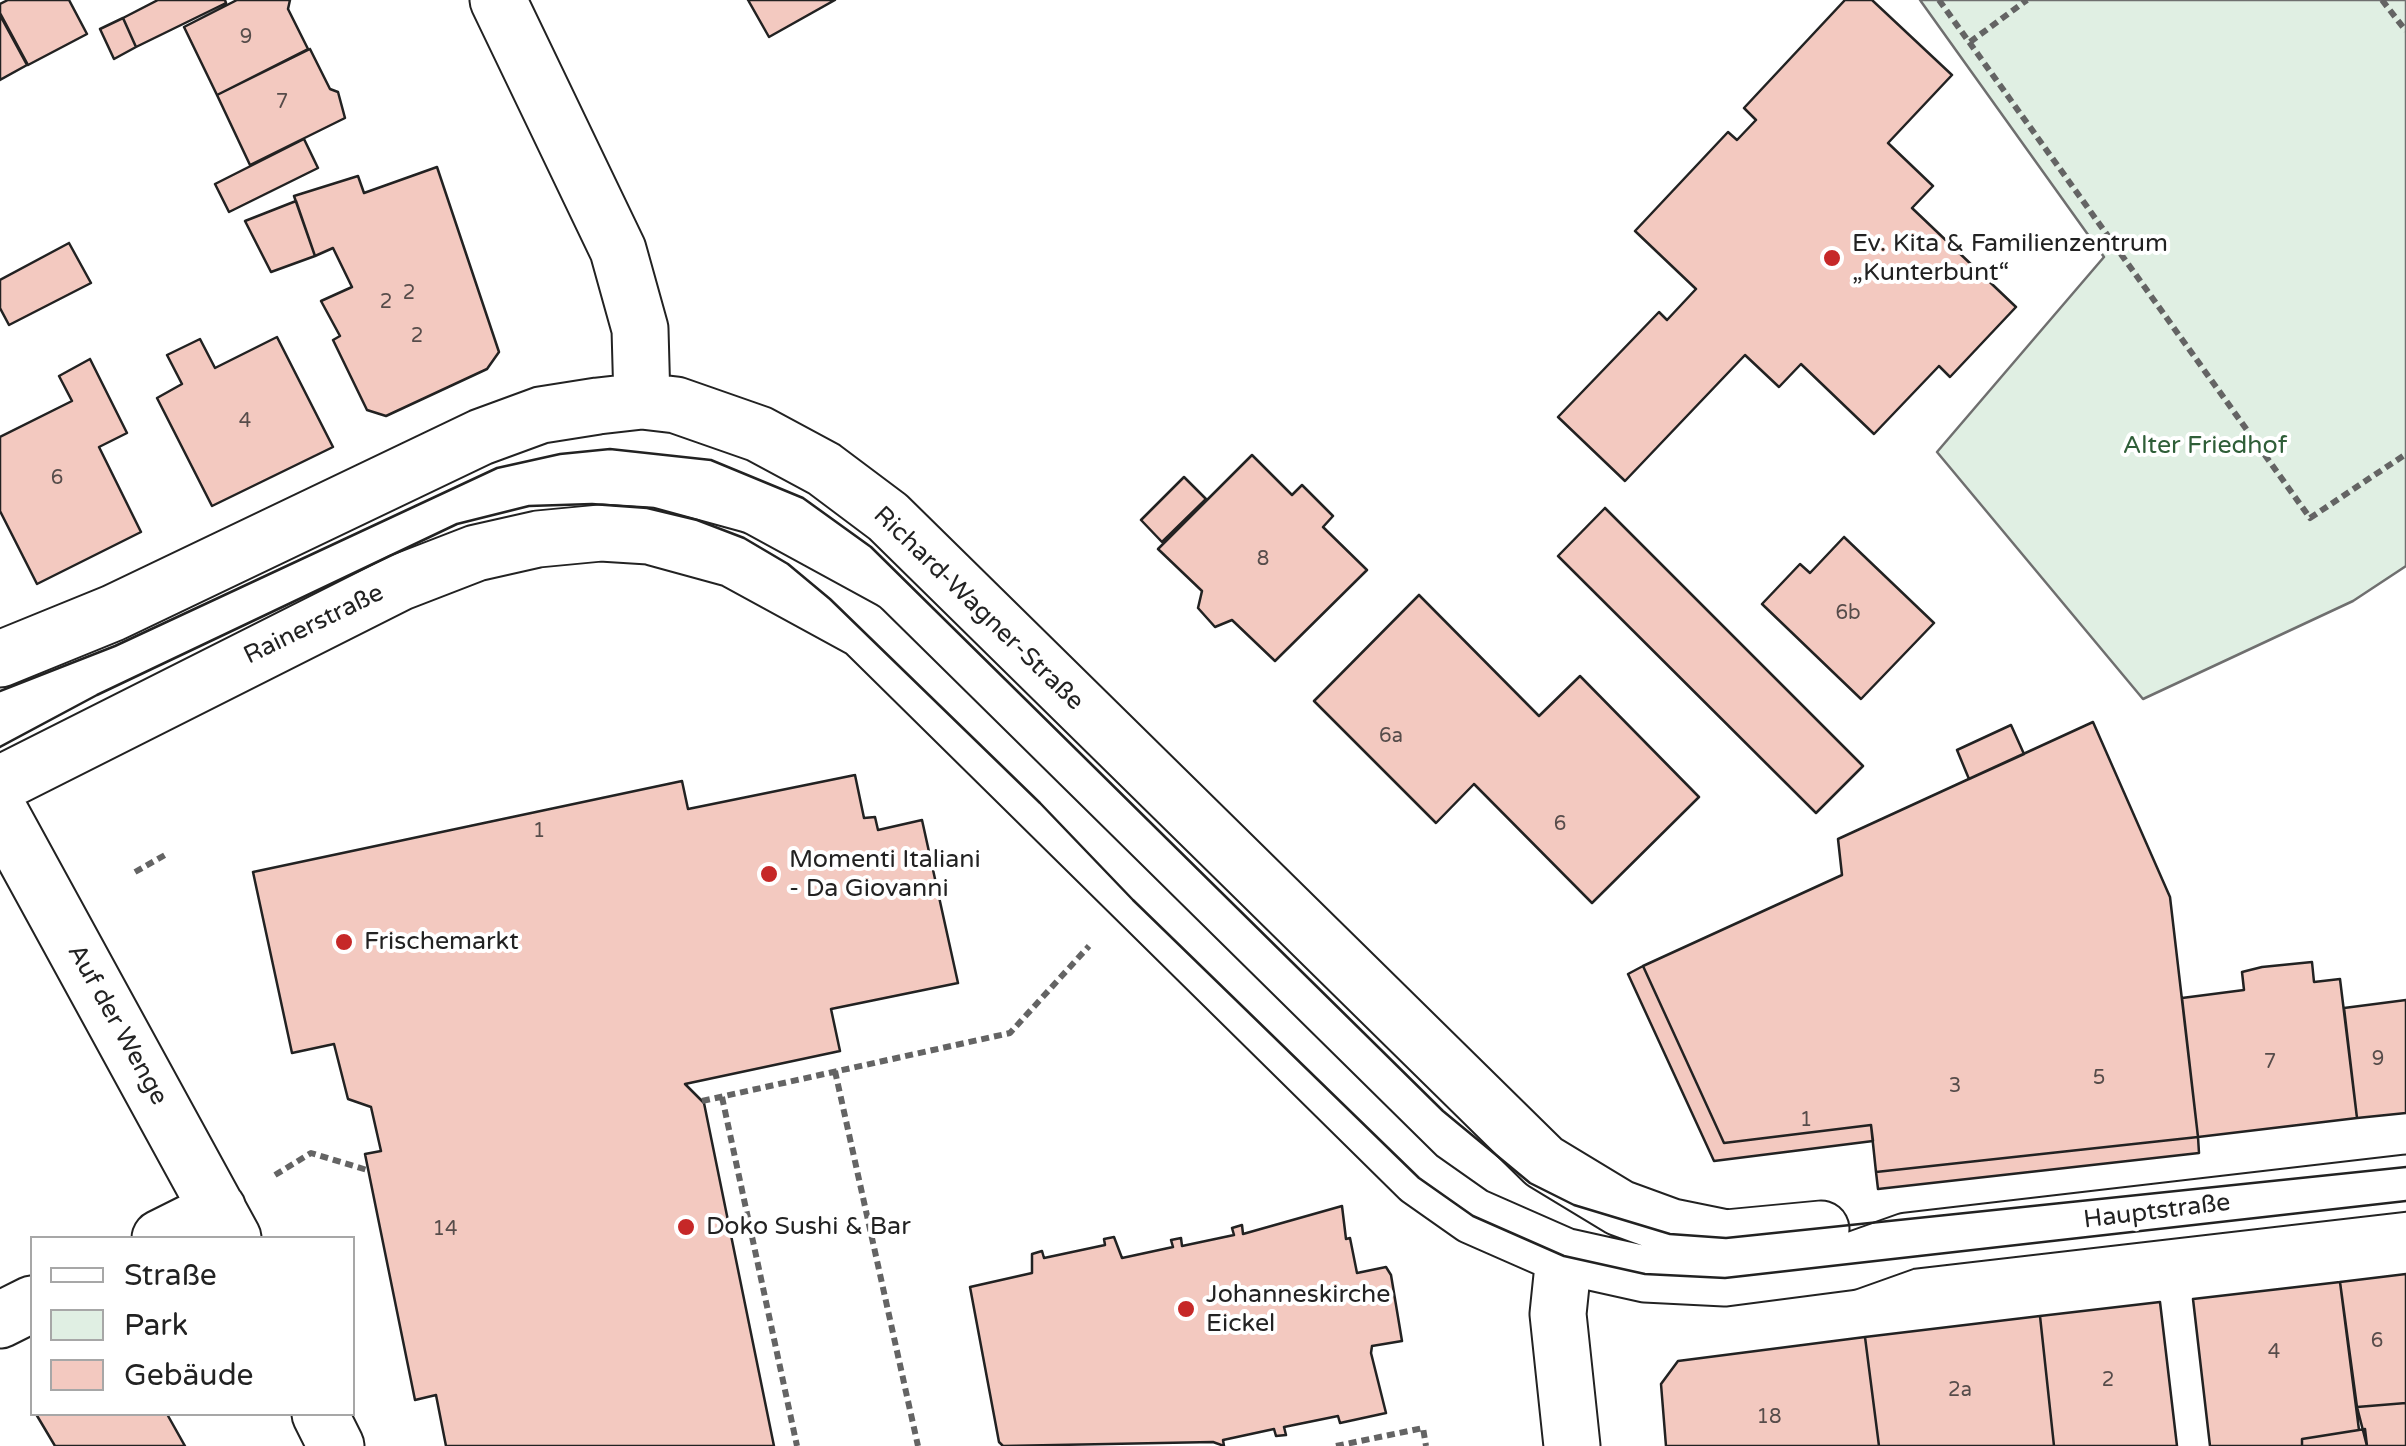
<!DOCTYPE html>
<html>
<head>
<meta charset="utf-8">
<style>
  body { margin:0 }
  #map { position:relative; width:2406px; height:1446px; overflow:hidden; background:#fff; font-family:"Varela Round",sans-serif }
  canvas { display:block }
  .legend { position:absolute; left:30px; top:1236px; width:325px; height:180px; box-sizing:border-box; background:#fff; border:2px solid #a7a7a7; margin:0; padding:12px 18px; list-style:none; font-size:30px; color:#222 }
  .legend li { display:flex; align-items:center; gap:20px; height:50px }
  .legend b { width:50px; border:2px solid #a7a7a7 }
</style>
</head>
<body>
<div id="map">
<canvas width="2406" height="1446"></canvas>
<ul class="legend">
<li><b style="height:12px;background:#fff"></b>Straße</li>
<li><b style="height:28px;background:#e0efe3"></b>Park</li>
<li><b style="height:28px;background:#f3c9c0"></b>Gebäude</li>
</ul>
</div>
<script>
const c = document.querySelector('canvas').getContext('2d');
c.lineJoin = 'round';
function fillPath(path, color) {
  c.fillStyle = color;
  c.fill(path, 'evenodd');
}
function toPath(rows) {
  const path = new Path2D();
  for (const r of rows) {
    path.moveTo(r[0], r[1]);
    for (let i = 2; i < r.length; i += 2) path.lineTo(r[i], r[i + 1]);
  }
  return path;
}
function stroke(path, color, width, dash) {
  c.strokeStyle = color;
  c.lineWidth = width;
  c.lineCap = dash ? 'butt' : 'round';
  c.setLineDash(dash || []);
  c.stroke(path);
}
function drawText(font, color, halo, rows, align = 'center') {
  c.font = font + ' "Varela Round",sans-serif';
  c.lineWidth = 8;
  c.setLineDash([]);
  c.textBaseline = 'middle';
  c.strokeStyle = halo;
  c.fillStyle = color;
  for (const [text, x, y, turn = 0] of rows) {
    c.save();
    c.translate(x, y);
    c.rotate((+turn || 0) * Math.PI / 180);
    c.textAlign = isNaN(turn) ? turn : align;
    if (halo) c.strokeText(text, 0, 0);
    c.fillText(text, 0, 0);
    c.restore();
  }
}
const green = toPath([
  [1920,0,2406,0,2406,566,2353,601,2143,699,1937,452,2104,257,1920,0]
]);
fillPath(green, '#e0efe3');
stroke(green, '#6f6f6f', 2.5);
const building = toPath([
  [8,0,69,0,87,34,28,65,0,13,0,4,8,0],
  [158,0,225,0,226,3,136,47,123,18,158,0],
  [237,0,290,0,288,9,308,49,217,95,184,27,237,0],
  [748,0,835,0,769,37,748,0],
  [1845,0,1872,0,1952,75,1888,143,1933,186,1912,208,2016,307,1950,377,1939,366,1874,434,1801,364,1779,387,1745,355,1625,481,1558,417,1659,312,1667,320,1696,289,1635,231,1728,132,1737,140,1756,120,1744,108,1845,0],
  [0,15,27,65,0,80,0,15],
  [123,18,136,47,114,59,100,29,123,18],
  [310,49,330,89,338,92,345,118,250,165,217,95,310,49],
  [304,139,318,168,229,212,215,184,304,139],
  [437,167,499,352,487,369,386,416,367,410,333,340,340,336,321,301,352,287,333,248,315,256,294,196,358,176,364,193,437,167],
  [296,201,315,256,271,272,245,221,296,201],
  [69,243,91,283,9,325,0,308,0,280,69,243],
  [277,337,333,447,212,506,157,398,182,384,167,355,200,339,215,368,277,337],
  [90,359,127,433,99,447,141,532,37,584,0,511,0,437,72,401,59,376,90,359],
  [1252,455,1292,495,1302,485,1333,516,1323,527,1367,570,1275,661,1232,620,1215,627,1198,608,1202,591,1158,549,1252,455],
  [1184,477,1206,499,1162,542,1141,520,1184,477],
  [1605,508,1863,766,1816,813,1558,556,1605,508],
  [1844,537,1934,623,1861,699,1762,604,1800,564,1810,573,1844,537],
  [1419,595,1539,716,1580,676,1699,797,1592,903,1474,784,1436,823,1314,701,1419,595],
  [2093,722,2170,897,2198,1137,1876,1172,1871,1125,1724,1143,1643,966,1842,875,1838,839,2093,722],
  [2011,725,2024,754,1969,779,1957,750,2011,725],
  [855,775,864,818,875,817,878,830,922,820,958,983,831,1009,840,1051,685,1084,704,1103,774,1446,446,1446,436,1395,415,1400,365,1154,381,1151,371,1107,348,1099,334,1044,292,1053,253,872,682,781,688,809,855,775],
  [2312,962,2314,982,2340,979,2357,1118,2198,1137,2182,998,2244,990,2242,972,2262,967,2312,962],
  [1643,966,1724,1143,1871,1125,1873,1141,1714,1161,1628,974,1643,966],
  [2406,1000,2406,1113,2357,1118,2344,1008,2406,1000],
  [2198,1137,2199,1153,1878,1189,1876,1172,2198,1137],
  [1342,1206,1346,1239,1350,1238,1357,1273,1386,1267,1391,1275,1402,1341,1372,1346,1371,1353,1386,1413,1340,1423,1338,1416,1284,1427,1286,1435,1276,1436,1274,1429,1223,1440,1224,1446,1213,1442,1003,1446,999,1442,970,1287,1032,1273,1032,1254,1042,1251,1044,1258,1105,1245,1104,1239,1114,1237,1122,1258,1173,1247,1171,1240,1181,1238,1182,1246,1234,1235,1232,1228,1242,1225,1243,1234,1342,1206],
  [2406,1274,2406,1403,2357,1407,2340,1282,2406,1274],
  [2340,1282,2359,1430,2302,1439,2302,1446,2210,1446,2193,1299,2340,1282],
  [2160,1302,2177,1446,2054,1446,2040,1316,2160,1302],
  [2040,1316,2054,1446,1879,1446,1865,1337,2040,1316],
  [1865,1337,1879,1446,1666,1446,1661,1384,1678,1361,1865,1337],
  [2406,1403,2406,1446,2367,1446,2357,1407,2406,1403],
  [36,1414,167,1414,185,1446,55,1446,36,1414],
  [2365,1429,2367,1446,2302,1446,2302,1439,2365,1429]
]);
fillPath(building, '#f3c9c0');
stroke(building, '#222', 2.5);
const minor = toPath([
  [498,0,618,250,640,329,642,401],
  [0,659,113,613,481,437,541,415,598,406,642,401,676,405,759,434,824,469,888,517,1544,1162,1620,1208,1672,1227,1726,1238,1821,1229],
  [0,784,401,582,476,553,538,539,601,533,649,536,733,559,863,630,1419,1178,1473,1216,1564,1256,1645,1274,1725,1278,1848,1262,1907,1241,2406,1183],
  [0,812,233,1238],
  [160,1238,218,1209],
  [1564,1256,1558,1314,1572,1446],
  [0,1320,32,1304],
  [320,1414,336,1446]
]);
stroke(minor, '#222', 59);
stroke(toPath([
  [1939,0,2310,518,2406,454],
  [2382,0,2406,31],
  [1970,42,2027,0],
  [135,872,165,855],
  [835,1071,918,1446],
  [722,1097,797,1446],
  [702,1101,1010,1033,1089,946],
  [275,1175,311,1153,367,1170],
  [1336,1446,1423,1428,1426,1446]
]), '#646464', 6, [8, 5]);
stroke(minor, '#fff', 55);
stroke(toPath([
  [0,691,115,646,497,468,560,454,610,449,711,460,803,498,871,547,1443,1111,1530,1183,1574,1205,1670,1234,1726,1238,2406,1167],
  [0,747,97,695,457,524,529,506,592,504,647,508,697,520,744,538,788,564,830,599,1040,803,1133,900,1419,1178,1473,1216,1564,1256,1645,1274,1725,1278,2406,1201]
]), '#222', 2.5);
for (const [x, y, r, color] of [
  [1832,258,10,"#c62828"],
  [769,874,10,"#c62828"],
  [344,942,10,"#c62828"],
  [686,1227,10,"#c62828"],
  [1186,1309,10,"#c62828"]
]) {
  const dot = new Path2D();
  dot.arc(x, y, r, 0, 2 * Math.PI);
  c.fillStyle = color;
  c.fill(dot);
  stroke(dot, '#fff', 4);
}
drawText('20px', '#564c4a', null, [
  ["9",246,38],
  ["7",282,103],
  ["2",409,294],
  ["2",386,303],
  ["2",417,337],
  ["4",245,422],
  ["6",57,479],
  ["8",1263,560],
  ["6b",1848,614],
  ["6a",1391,737],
  ["6",1560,825],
  ["1",539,832],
  ["9",2378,1060],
  ["7",2270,1063],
  ["5",2099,1079],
  ["3",1955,1087],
  ["1",1806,1121],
  ["14",445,1230],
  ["6",2377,1342],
  ["4",2274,1353],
  ["2",2108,1381],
  ["2a",1960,1391],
  ["18",1769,1418]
]);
drawText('25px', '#222', '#fff', [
  ["Ev. Kita & Familienzentrum",1852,244],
  ["„Kunterbunt“",1852,273],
  ["Momenti Italiani",789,860],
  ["- Da Giovanni",789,889],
  ["Frischemarkt",364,942],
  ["Doko Sushi & Bar",706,1227],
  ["Johanneskirche",1206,1295],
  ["Eickel",1206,1324]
], 'left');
drawText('25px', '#2f5e38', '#fff', [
  ["Alter Friedhof",2205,446]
]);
drawText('25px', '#222', '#fff', [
  ["Richard-Wagner-Straße",978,609,44],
  ["Rainerstraße",314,625,-26],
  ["Auf der Wenge",117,1025,61],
  ["Hauptstraße",2157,1212,-7]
]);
</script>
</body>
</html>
